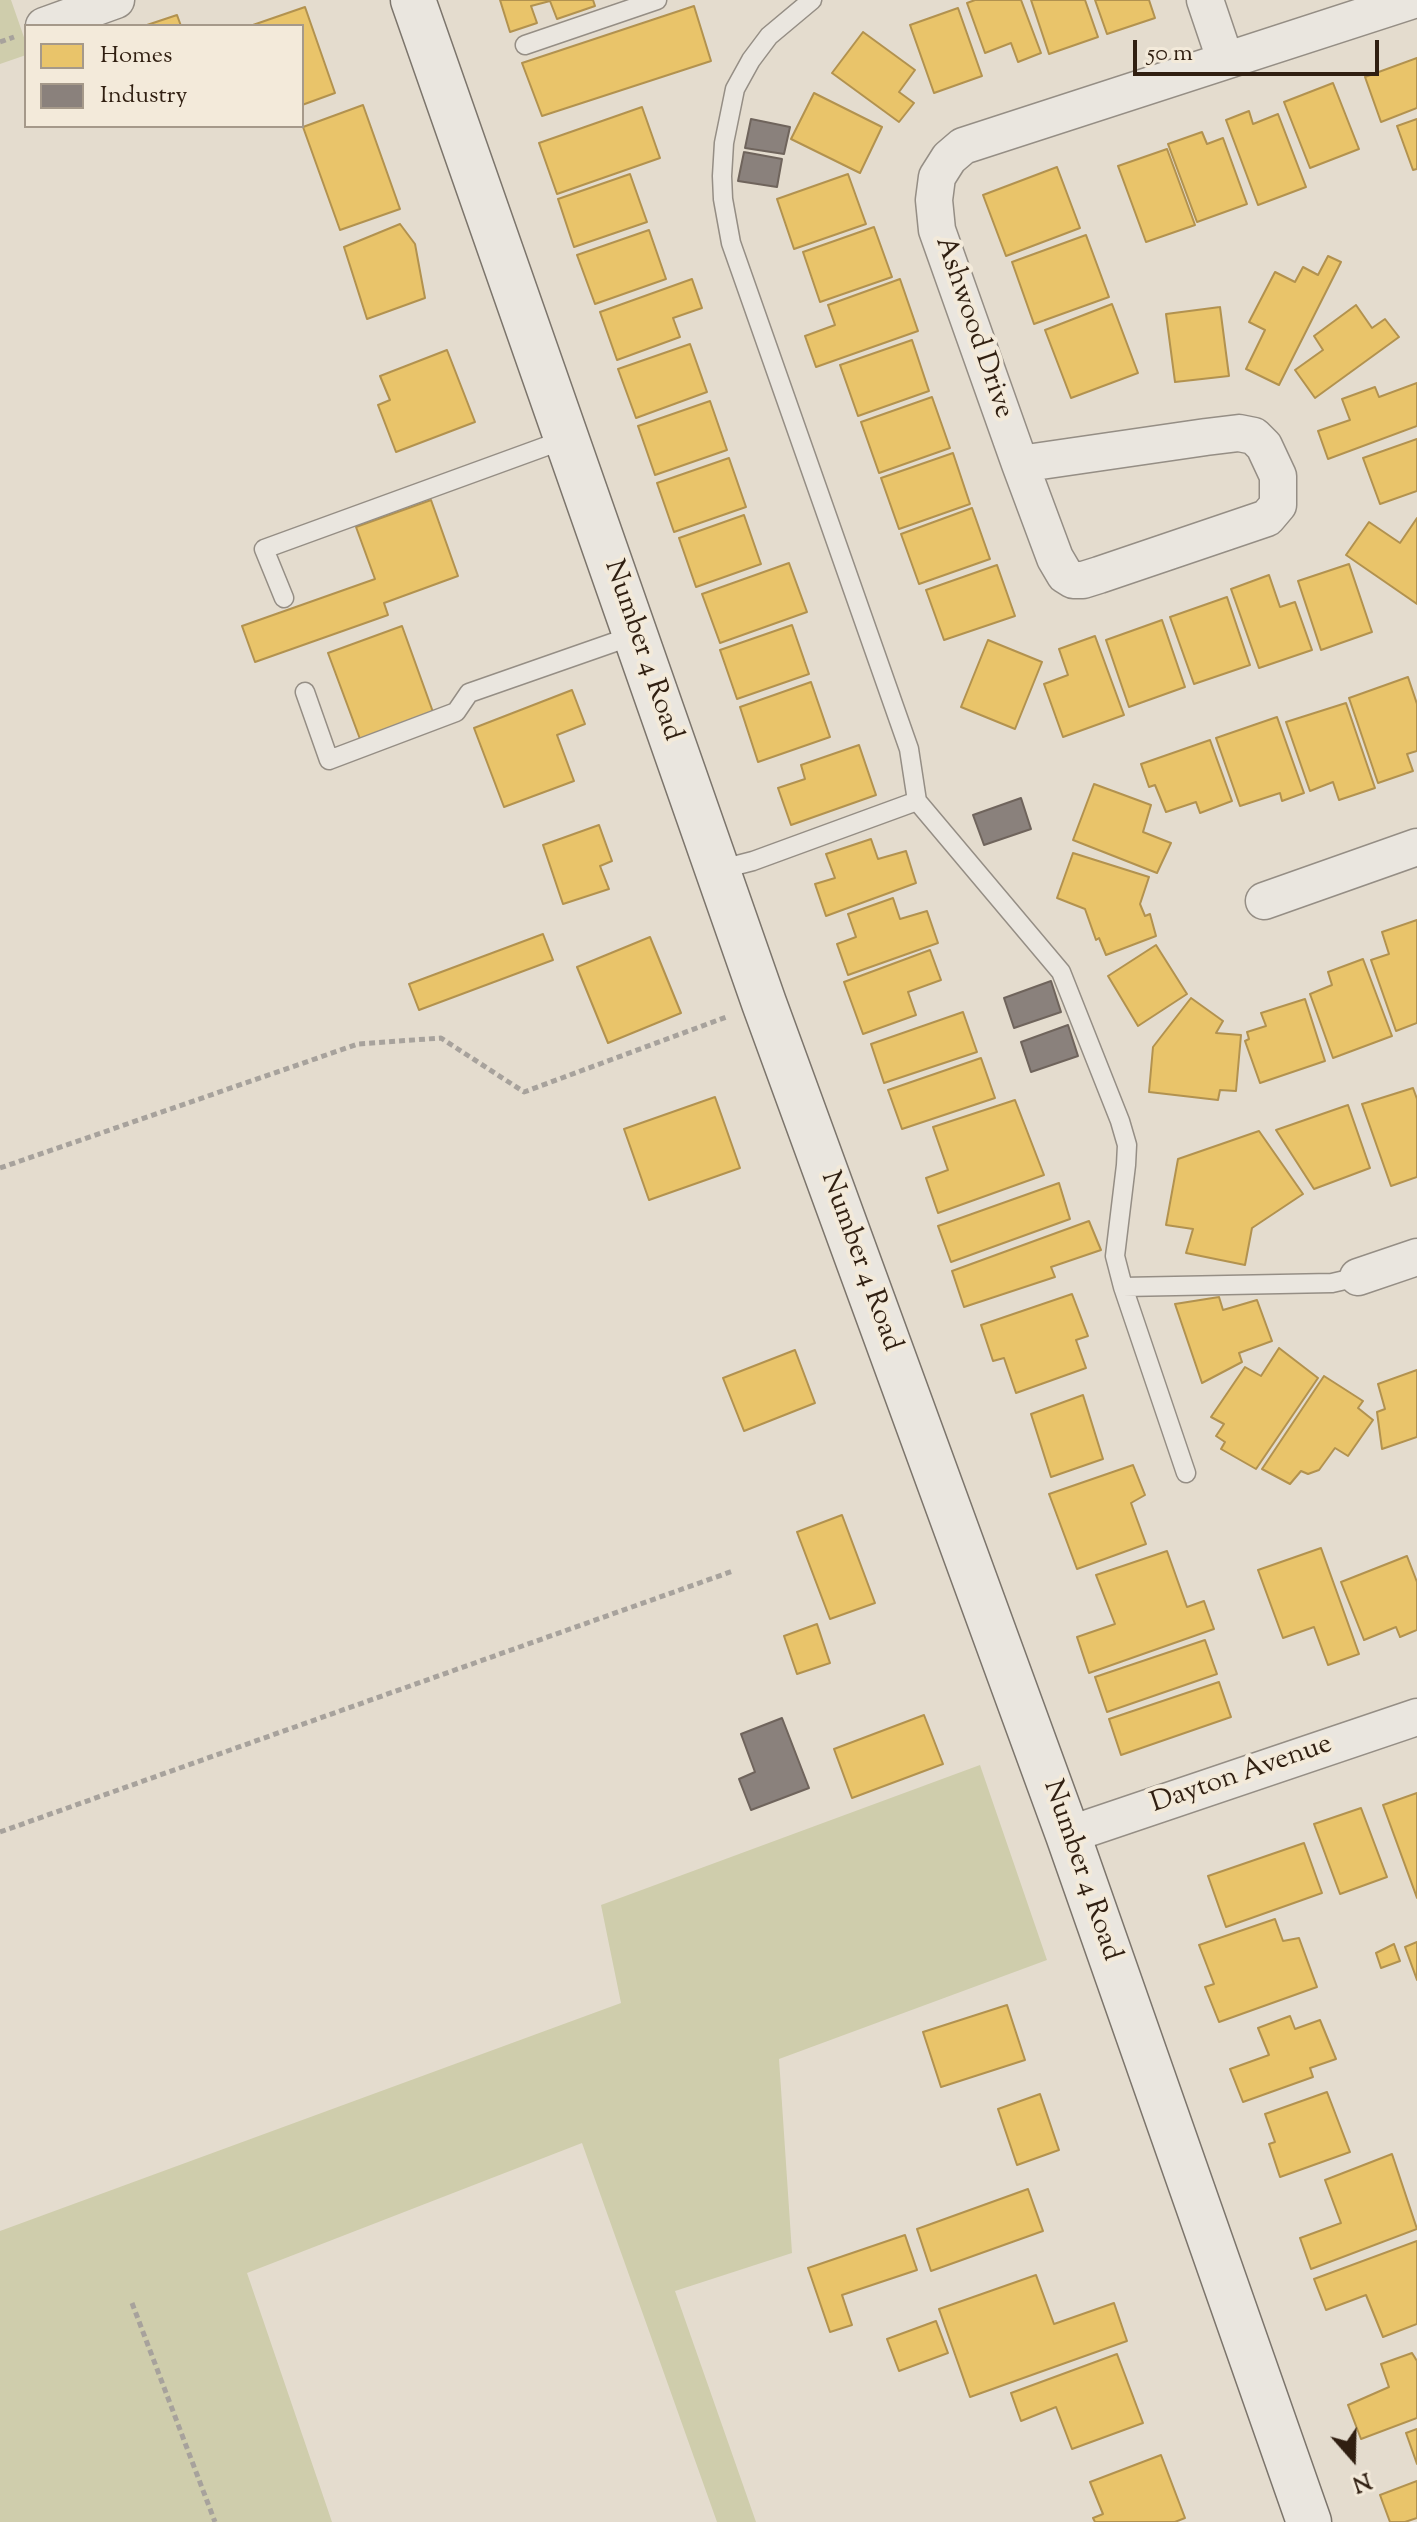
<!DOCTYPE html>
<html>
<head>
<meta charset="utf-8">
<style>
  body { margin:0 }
  #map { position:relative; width:1417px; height:2522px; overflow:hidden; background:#e4dcce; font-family:"Sorts Mill Goudy",serif }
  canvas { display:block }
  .legend { position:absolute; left:24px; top:24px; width:280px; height:104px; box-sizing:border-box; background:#f3eada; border:2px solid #a5998a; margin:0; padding:10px 14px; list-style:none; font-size:24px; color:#301f11 }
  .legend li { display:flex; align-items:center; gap:16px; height:40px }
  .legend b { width:40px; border:2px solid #a5998a }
  .north { position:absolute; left:1313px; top:2418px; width:80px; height:80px; -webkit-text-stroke:6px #f3eada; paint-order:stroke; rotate:160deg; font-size:22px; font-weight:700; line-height:32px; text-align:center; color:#301f11 }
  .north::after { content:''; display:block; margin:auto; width:28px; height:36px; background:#301f11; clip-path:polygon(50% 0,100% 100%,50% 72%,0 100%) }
  .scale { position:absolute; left:1133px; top:40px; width:246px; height:36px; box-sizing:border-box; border:4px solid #301f11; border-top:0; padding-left:10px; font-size:24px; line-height:28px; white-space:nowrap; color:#301f11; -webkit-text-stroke:6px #f3eada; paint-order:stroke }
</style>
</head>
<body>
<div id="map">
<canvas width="1417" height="2522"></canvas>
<ul class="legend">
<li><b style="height:22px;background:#e9c46a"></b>Homes</li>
<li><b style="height:22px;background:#8a817c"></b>Industry</li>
</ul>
<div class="north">N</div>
<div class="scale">50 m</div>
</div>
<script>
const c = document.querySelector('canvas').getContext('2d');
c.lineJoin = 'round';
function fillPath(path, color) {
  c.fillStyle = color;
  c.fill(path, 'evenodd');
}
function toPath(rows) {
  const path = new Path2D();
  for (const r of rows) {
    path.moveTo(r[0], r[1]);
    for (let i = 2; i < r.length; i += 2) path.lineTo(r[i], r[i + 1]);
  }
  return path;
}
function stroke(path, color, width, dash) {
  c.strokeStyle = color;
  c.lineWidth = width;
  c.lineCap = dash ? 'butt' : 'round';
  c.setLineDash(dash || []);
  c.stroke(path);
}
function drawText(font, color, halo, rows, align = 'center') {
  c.font = font + ' "Sorts Mill Goudy",serif';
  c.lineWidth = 8;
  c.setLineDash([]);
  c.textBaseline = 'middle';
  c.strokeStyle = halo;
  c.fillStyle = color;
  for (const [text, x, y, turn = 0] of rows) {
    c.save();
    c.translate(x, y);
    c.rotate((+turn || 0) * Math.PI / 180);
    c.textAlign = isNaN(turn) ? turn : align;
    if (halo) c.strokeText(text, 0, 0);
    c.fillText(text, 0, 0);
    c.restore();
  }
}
fillPath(toPath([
  [0,0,11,0,26,43,26,55,0,64],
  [980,1765,1047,1960,779,2059,792,2253,675,2291,756,2522,717,2522,582,2143,247,2273,332,2522,0,2522,0,2231,621,2003,601,1905]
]), '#cfcdac');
const homes = toPath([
  [500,0,593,0,595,6,557,19,550,1,531,6,537,23,510,32,500,0],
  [975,0,1021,0,1041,53,1018,62,1011,43,985,53,967,3,975,0],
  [1031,0,1085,0,1098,37,1049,54,1031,0],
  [1095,0,1149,0,1155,18,1107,34,1095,0],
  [694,6,711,61,542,116,522,63,694,6],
  [305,7,335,93,302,105,302,26,250,26,305,7],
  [958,8,982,76,934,93,910,25,958,8],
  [177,15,181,26,147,25,177,15],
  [863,32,915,70,899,92,914,103,899,122,832,73,863,32],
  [1417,58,1417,108,1381,122,1365,77,1417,58],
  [1333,83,1359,149,1310,168,1284,102,1333,83],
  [814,93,882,127,860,173,791,139,814,93],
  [363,105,400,209,340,230,303,127,363,105],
  [642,107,660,158,557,194,539,143,642,107],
  [1249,111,1253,124,1278,114,1306,187,1258,205,1226,120,1249,111],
  [1417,119,1417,169,1413,170,1397,126,1417,119],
  [1202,132,1207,144,1223,138,1247,204,1197,222,1168,144,1202,132],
  [1167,149,1195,225,1146,242,1118,166,1167,149],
  [1057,167,1080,228,1006,256,983,195,1057,167],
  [630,174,647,222,574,247,558,199,630,174],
  [848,174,866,224,794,249,777,199,848,174],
  [400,224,415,244,425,298,367,319,344,247,400,224],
  [874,227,892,277,820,302,803,252,874,227],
  [649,230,666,279,595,304,577,255,649,230],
  [1086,235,1109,297,1034,324,1012,262,1086,235],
  [1328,256,1341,262,1279,385,1246,369,1265,330,1249,322,1275,272,1295,282,1303,267,1318,275,1328,256],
  [692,279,702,308,673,318,680,337,617,360,600,312,692,279],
  [900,279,918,331,816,367,805,336,835,325,828,305,900,279],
  [1112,304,1138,373,1071,398,1045,330,1112,304],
  [1356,305,1372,328,1385,319,1399,337,1315,398,1295,370,1323,350,1314,336,1356,305],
  [1220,307,1229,376,1175,382,1166,314,1220,307],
  [912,340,929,391,858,416,840,365,912,340],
  [690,344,707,392,636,418,618,369,690,344],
  [447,350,475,422,396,452,378,405,390,400,380,376,447,350],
  [1417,383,1417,426,1328,459,1318,431,1350,420,1342,399,1375,387,1379,397,1417,383],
  [932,397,950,448,879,473,861,422,932,397],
  [710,401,727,450,655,475,638,426,710,401],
  [1417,439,1417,491,1380,504,1363,458,1417,439],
  [953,453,970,504,899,529,881,478,953,453],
  [729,458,746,507,674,532,657,483,729,458],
  [431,500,458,576,384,603,388,615,255,662,242,626,375,579,356,527,431,500],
  [972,508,990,559,919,584,901,534,972,508],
  [744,515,761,564,696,587,679,538,744,515],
  [1417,518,1417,604,1346,555,1369,522,1400,543,1417,518],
  [789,563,807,612,720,643,702,594,789,563],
  [1349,564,1372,632,1321,650,1298,581,1349,564],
  [997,565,1015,616,944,640,926,590,997,565],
  [1269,575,1280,607,1295,602,1312,650,1259,668,1231,589,1269,575],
  [1227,597,1250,665,1194,684,1170,617,1227,597],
  [1162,620,1185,687,1129,707,1106,640,1162,620],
  [792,625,809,674,737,699,720,650,792,625],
  [402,626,433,712,360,739,328,653,402,626],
  [1095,636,1124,715,1063,737,1044,684,1068,675,1059,649,1095,636],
  [988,640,1042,662,1015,729,961,707,988,640],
  [1408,677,1417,704,1417,751,1407,754,1413,771,1378,783,1349,698,1408,677],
  [811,682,830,737,758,762,740,707,811,682],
  [572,690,585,724,557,735,574,781,504,807,474,728,572,690],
  [1346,703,1375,788,1339,800,1333,782,1310,791,1286,722,1346,703],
  [1277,717,1304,793,1282,801,1280,793,1240,806,1216,738,1277,717],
  [1210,740,1232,801,1200,813,1196,802,1166,812,1155,785,1149,787,1141,764,1210,740],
  [859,745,876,795,791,825,778,788,805,779,801,765,859,745],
  [1094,784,1151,805,1143,832,1171,843,1157,873,1073,840,1094,784],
  [599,825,612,861,600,866,609,889,563,904,543,845,599,825],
  [871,839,878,859,906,851,916,883,826,916,815,884,835,878,826,854,871,839],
  [1073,853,1149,877,1140,904,1145,916,1150,914,1156,936,1106,955,1099,938,1096,940,1085,909,1057,898,1073,853],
  [893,898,900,919,927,911,938,943,848,975,837,944,856,937,848,914,893,898],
  [1417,920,1417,1023,1396,1031,1371,960,1389,954,1382,932,1417,920],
  [543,934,553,960,419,1010,409,984,543,934],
  [650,937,681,1013,608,1043,577,967,650,937],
  [1156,945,1187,994,1138,1026,1108,976,1156,945],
  [930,950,941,980,908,992,916,1015,863,1034,844,982,930,950],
  [1363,959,1392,1036,1333,1058,1310,994,1332,985,1328,972,1363,959],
  [1191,998,1223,1021,1216,1033,1241,1035,1236,1091,1220,1090,1218,1100,1149,1092,1153,1047,1191,998],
  [1305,999,1325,1061,1260,1083,1245,1041,1249,1039,1247,1032,1266,1026,1261,1013,1305,999],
  [963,1012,977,1052,884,1083,871,1044,963,1012],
  [981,1058,995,1098,902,1129,888,1090,981,1058],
  [1413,1088,1417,1099,1417,1177,1391,1186,1362,1104,1413,1088],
  [715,1097,740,1168,649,1200,624,1129,715,1097],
  [1015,1100,1044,1175,938,1213,926,1178,948,1170,933,1127,1015,1100],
  [1348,1105,1370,1168,1314,1189,1276,1130,1348,1105],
  [1259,1131,1303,1194,1252,1228,1245,1265,1186,1253,1193,1229,1166,1225,1178,1159,1259,1131],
  [1059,1183,1070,1219,951,1262,938,1226,1059,1183],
  [1089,1221,1101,1250,1051,1267,1055,1277,964,1307,952,1271,1089,1221],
  [1072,1294,1088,1336,1076,1340,1086,1368,1016,1393,1004,1358,993,1361,981,1325,1072,1294],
  [1219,1297,1223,1310,1257,1300,1272,1341,1239,1353,1242,1362,1202,1383,1175,1304,1219,1297],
  [1279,1348,1318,1378,1256,1469,1221,1449,1225,1442,1216,1436,1224,1424,1211,1417,1245,1367,1261,1376,1279,1348],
  [795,1350,815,1403,744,1431,723,1378,795,1350],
  [1417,1370,1417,1437,1382,1449,1377,1412,1385,1409,1378,1384,1417,1370],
  [1324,1376,1363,1401,1358,1408,1373,1420,1348,1456,1335,1448,1319,1470,1308,1474,1301,1471,1290,1484,1262,1469,1324,1376],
  [1083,1395,1103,1459,1051,1477,1031,1414,1083,1395],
  [1133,1465,1145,1495,1131,1503,1146,1544,1077,1569,1049,1494,1133,1465],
  [842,1515,875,1603,830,1619,797,1532,842,1515],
  [1321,1548,1359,1654,1328,1665,1314,1627,1283,1638,1258,1570,1321,1548],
  [1167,1551,1187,1607,1204,1601,1214,1629,1089,1673,1077,1637,1115,1624,1096,1575,1167,1551],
  [1407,1556,1417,1582,1417,1630,1400,1637,1396,1627,1364,1640,1341,1582,1407,1556],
  [817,1624,830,1663,797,1674,784,1636,817,1624],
  [1205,1640,1217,1674,1107,1712,1095,1677,1205,1640],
  [1219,1682,1231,1717,1121,1755,1109,1719,1219,1682],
  [924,1715,943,1764,852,1798,834,1749,924,1715],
  [1417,1793,1417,1898,1383,1805,1417,1793],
  [1361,1808,1387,1877,1340,1894,1314,1824,1361,1808],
  [1304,1843,1322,1893,1226,1927,1208,1876,1304,1843],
  [1275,1919,1283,1941,1299,1938,1317,1987,1219,2022,1205,1987,1214,1984,1199,1945,1275,1919],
  [1417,1942,1417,1980,1405,1947,1417,1942],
  [1394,1944,1400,1961,1381,1968,1376,1953,1394,1944],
  [1007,2005,1025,2060,941,2087,923,2032,1007,2005],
  [1290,2016,1295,2029,1320,2020,1336,2059,1310,2068,1313,2077,1243,2102,1230,2069,1269,2055,1258,2028,1290,2016],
  [1327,2092,1350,2152,1280,2177,1269,2144,1275,2142,1265,2114,1327,2092],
  [1040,2094,1059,2150,1017,2165,998,2109,1040,2094],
  [1392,2154,1417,2229,1311,2269,1300,2238,1341,2223,1325,2180,1392,2154],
  [1028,2189,1043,2231,931,2271,917,2229,1028,2189],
  [905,2235,917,2270,842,2295,852,2325,830,2332,808,2268,905,2235],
  [1417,2241,1417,2324,1383,2337,1366,2295,1326,2310,1314,2279,1417,2241],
  [1036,2275,1054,2324,1114,2303,1127,2341,970,2397,939,2309,1036,2275],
  [936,2321,948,2353,899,2371,887,2339,936,2321],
  [1412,2353,1417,2361,1417,2418,1361,2439,1348,2405,1389,2387,1381,2364,1412,2353],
  [1117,2354,1143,2423,1072,2449,1056,2407,1021,2421,1011,2393,1117,2354],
  [1417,2429,1417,2464,1406,2433,1417,2429],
  [1161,2455,1185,2518,1175,2522,1095,2522,1093,2518,1103,2514,1090,2482,1161,2455],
  [1417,2481,1417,2518,1405,2522,1390,2522,1380,2495,1417,2481]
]);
fillPath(homes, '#e9c46a');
stroke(homes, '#b2924f', 2);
const industry = toPath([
  [751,119,790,127,784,154,745,148,751,119],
  [744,152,782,159,777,187,738,181,744,152],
  [1021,798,1031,829,984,845,973,815,1021,798],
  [1051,981,1061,1012,1014,1028,1004,998,1051,981],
  [1068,1025,1078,1056,1031,1072,1021,1042,1068,1025],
  [782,1718,809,1788,751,1810,739,1779,755,1772,741,1734,782,1718]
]);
fillPath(industry, '#8a817c');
stroke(industry, '#6f645c', 2);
const lane = toPath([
  [812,0,769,36,751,60,735,89,724,143,722,176,723,199,731,243,909,749,917,801,1061,972,1120,1121,1127,1145,1126,1165,1115,1256,1123,1287],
  [525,45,657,0],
  [284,598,264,549,566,439],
  [305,692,329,760,456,712,469,693,635,635],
  [718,870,753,861,917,801],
  [1186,1473,1123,1287,1332,1283,1358,1277]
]);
const street = toPath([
  [1205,0,1225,59],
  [44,26,116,0],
  [1020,464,1206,437,1239,433,1254,436,1264,446,1278,476,1278,505,1267,518,1099,575,1083,580,1073,580,1065,575,1055,558,1020,464,937,230,934,200,937,177,949,158,963,146,1413,0],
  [1264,901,1417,847],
  [1358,1277,1417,1257],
  [1068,1835,1417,1717]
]);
const secondary = toPath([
  [413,0,764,1003,1068,1835,1309,2522]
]);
stroke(lane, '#958e85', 21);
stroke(street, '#958e85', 39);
stroke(secondary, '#7c756c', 47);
stroke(toPath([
  [0,42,14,37],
  [0,1168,358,1044,441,1038,524,1092,729,1016],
  [0,1832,733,1571],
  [132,2303,215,2522]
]), '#a7a29c', 5, [6, 4]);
stroke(lane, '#eae6df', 18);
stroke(street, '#eae6df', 36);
stroke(secondary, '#eae6df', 44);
drawText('28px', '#301f11', '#f3eada', [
  ["Ashwood Drive",972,328,71],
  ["Number 4 Road",641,651,71],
  ["Number 4 Road",859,1262,70],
  ["Dayton Avenue",1242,1776,-19],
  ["Number 4 Road",1080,1871,71]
]);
</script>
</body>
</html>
